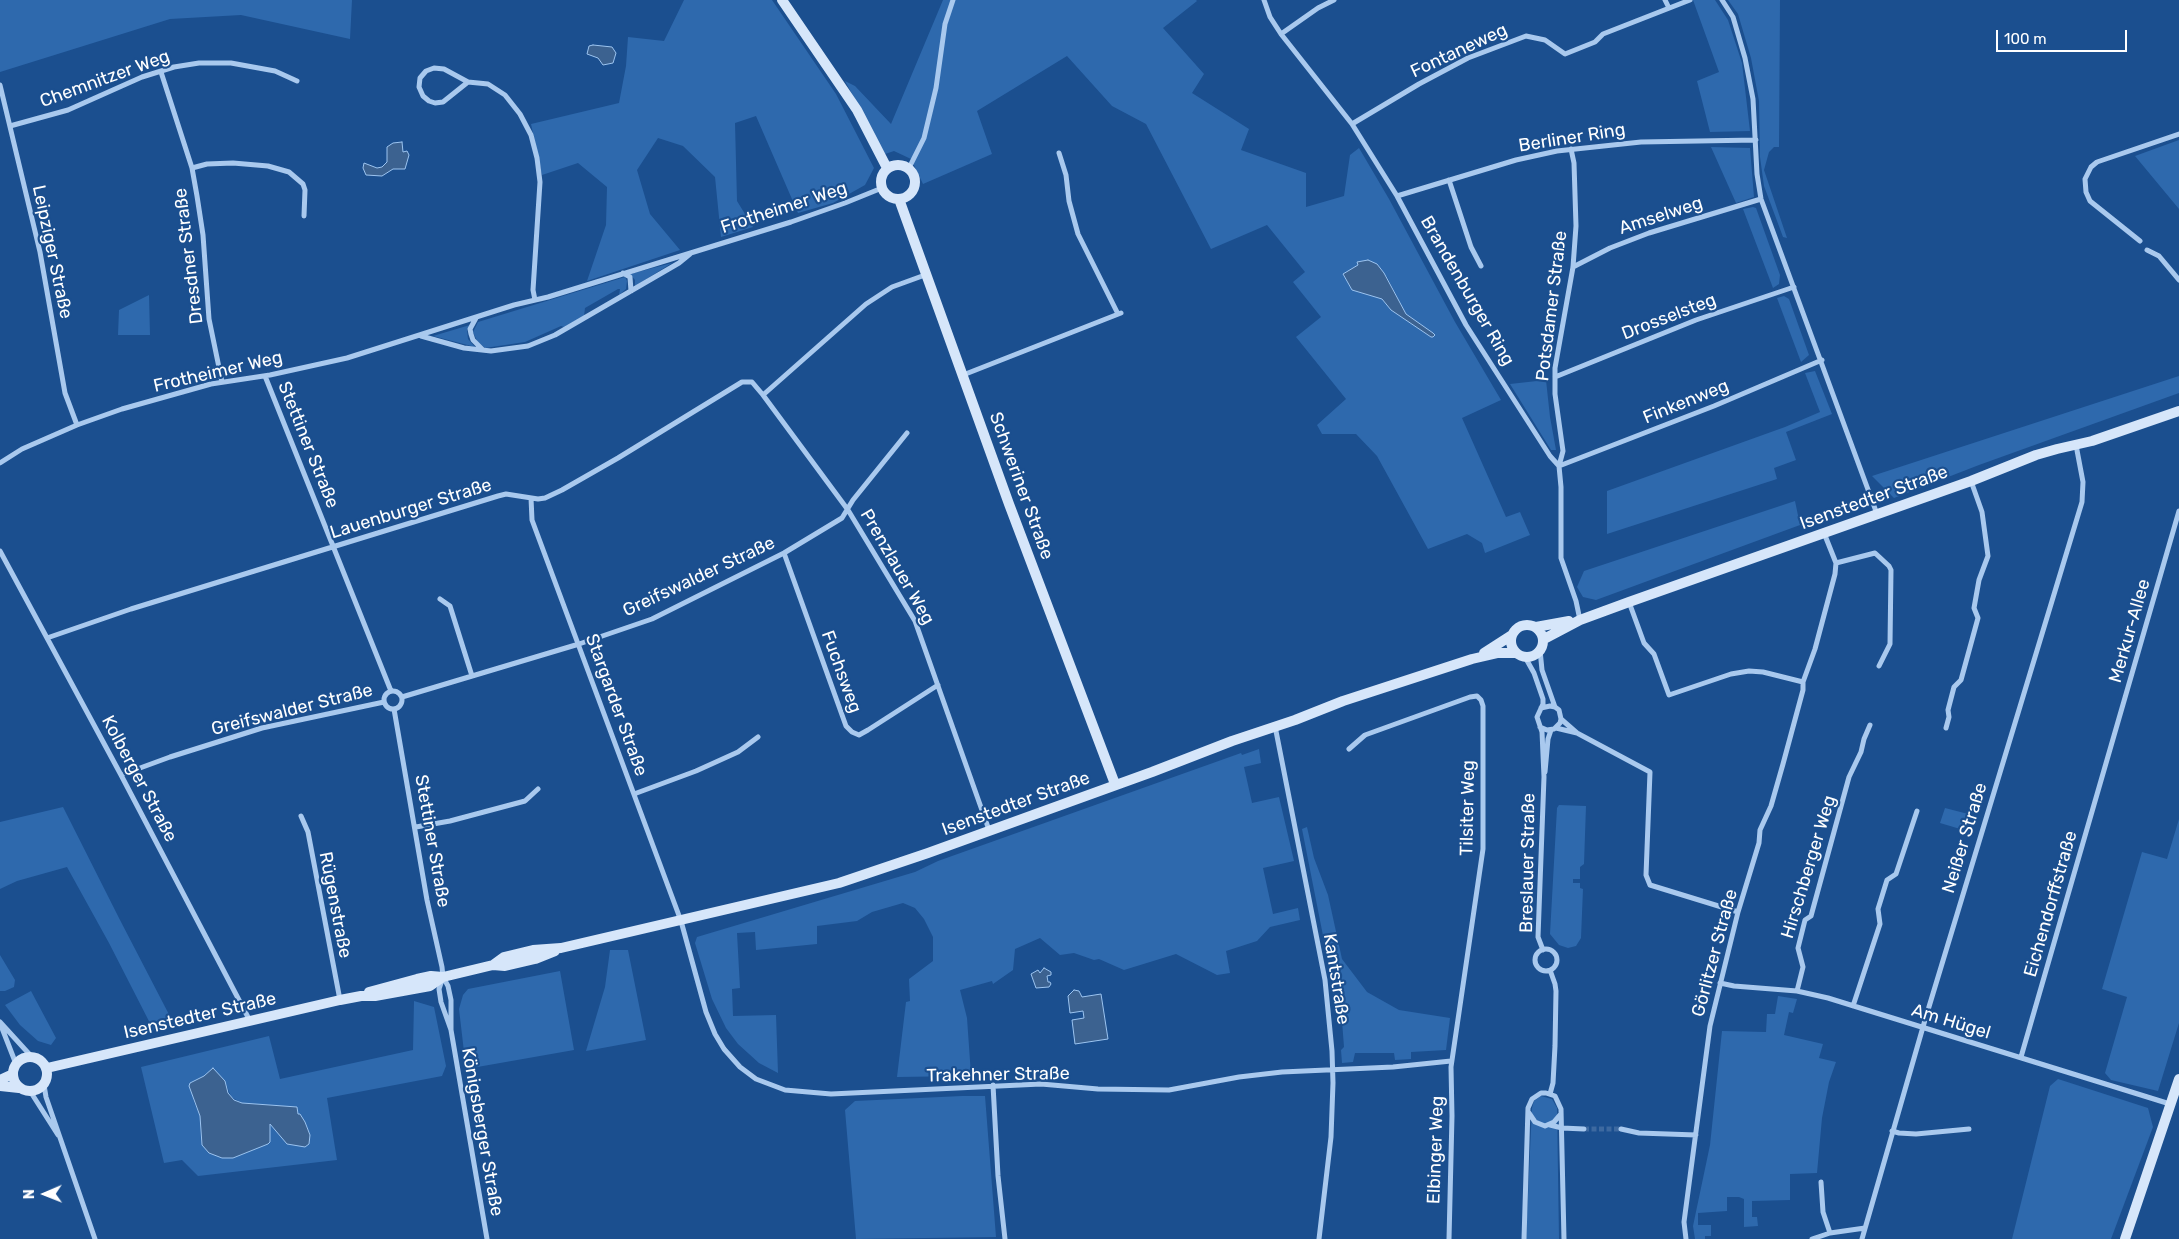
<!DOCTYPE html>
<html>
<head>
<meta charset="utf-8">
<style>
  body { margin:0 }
  #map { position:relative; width:2179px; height:1239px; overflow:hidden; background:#1b4f8f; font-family:Rubik,sans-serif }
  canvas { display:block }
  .north { position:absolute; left:20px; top:1169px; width:50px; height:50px; -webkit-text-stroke:4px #1b4f8f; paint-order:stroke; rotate:269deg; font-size:14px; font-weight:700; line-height:20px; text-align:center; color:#fff }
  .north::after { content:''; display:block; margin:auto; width:18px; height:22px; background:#fff; clip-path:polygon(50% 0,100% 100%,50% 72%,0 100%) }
  .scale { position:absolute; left:1996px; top:30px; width:131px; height:22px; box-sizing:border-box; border:2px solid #fff; border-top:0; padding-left:6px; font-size:15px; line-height:18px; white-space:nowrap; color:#fff; -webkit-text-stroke:4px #1b4f8f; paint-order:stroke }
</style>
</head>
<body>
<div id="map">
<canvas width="2179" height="1239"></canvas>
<div class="north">N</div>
<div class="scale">100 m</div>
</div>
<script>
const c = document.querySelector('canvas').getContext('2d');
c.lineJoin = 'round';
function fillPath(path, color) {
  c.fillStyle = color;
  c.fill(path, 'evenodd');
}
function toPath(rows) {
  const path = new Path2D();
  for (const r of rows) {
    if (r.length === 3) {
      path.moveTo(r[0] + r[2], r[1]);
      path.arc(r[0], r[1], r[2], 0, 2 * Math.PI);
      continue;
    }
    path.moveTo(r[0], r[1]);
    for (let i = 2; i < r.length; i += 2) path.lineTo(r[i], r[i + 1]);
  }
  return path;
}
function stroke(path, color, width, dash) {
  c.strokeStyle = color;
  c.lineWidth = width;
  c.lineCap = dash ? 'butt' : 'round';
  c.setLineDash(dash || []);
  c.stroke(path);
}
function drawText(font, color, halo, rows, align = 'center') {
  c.font = font + ' Rubik,sans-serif';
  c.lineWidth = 4.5;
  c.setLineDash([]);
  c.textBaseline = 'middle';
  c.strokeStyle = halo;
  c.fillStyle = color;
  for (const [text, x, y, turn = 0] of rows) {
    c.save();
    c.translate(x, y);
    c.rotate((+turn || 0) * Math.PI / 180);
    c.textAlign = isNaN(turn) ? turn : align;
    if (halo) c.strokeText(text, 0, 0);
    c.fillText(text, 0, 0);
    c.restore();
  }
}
fillPath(toPath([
  [0,0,352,0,350,39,241,15,170,19,0,72],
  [684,0,772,0,836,94,874,168,865,185,833,203,798,213,756,116,735,123,737,201,753,227,721,237,715,177,683,146,658,138,637,170,650,214,680,250,587,281,606,225,607,187,578,163,542,175,531,124,619,103,626,66,628,37,664,41],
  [943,0,1196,0,1197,1,1163,28,1204,74,1192,93,1249,129,1241,150,1306,173,1306,207,1344,196,1350,155,1359,148,1389,199,1455,322,1501,400,1462,418,1506,517,1520,512,1530,535,1485,553,1482,543,1467,534,1428,549,1377,456,1356,434,1322,434,1317,425,1346,399,1296,337,1321,317,1293,282,1305,272,1267,225,1211,249,1146,124,1112,106,1067,56,977,111,992,154,923,184,911,159,894,151,885,154,845,81,855,86,891,124],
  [1377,264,1387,277,1406,314,1433,333,1431,337,1391,310,1382,298,1352,290,1343,275,1358,265],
  [1693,0,1715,0,1728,20,1742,63,1750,131,1710,132,1697,81,1719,72],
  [1728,0,1780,0,1779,147,1774,147,1769,152,1764,170,1787,238,1783,237,1764,186,1760,157,1759,101,1751,58,1738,14],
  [2179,140,2179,209,2135,156],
  [1711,147,1750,148,1754,197,1736,203],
  [1753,207,1756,208,1780,275,1779,284,1773,288,1743,209],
  [672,263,635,286,635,280,630,274],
  [625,277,627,281,626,289,619,295,620,289,618,289,585,308,584,316,564,327,561,326,525,342,485,348,477,341,473,332,478,322],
  [149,295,150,335,118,335,119,310],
  [1784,296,1789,299,1809,355,1801,362,1777,298],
  [470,325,467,330,468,339,475,347,433,336],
  [1815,371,1832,414,1786,432,1796,460,1774,468,1777,479,1607,534,1607,491,1785,427,1820,412,1805,373],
  [2179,376,2179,393,1979,465,1894,498,1872,476],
  [1546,380,1550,417,1556,450,1551,450,1510,384],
  [1795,501,1800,525,1596,600,1583,597,1577,587,1584,571],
  [1259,749,1261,763,1244,767,1252,803,1279,797,1294,861,1263,868,1273,914,1298,908,1300,920,1270,927,1257,941,1226,951,1230,973,1217,975,1176,954,1124,970,1099,959,1094,960,1074,953,1060,955,1040,938,1015,949,1013,970,993,984,992,981,960,990,967,1018,971,1075,964,1076,897,1077,906,1002,910,1001,909,979,933,961,933,937,924,919,915,908,903,903,872,912,857,921,817,926,817,944,756,950,755,932,737,933,740,988,732,989,733,1016,776,1015,778,1073,759,1063,738,1044,726,1028,712,999,695,943,697,937,915,872,938,861,1241,753,1242,755],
  [1559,805,1586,806,1584,864,1580,867,1580,879,1573,879,1573,883,1580,883,1580,888,1583,889,1581,938,1576,946,1568,948,1559,945,1550,934,1557,808],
  [63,807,120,920,176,1028,154,1031,109,943,67,867,17,881,0,889,0,822],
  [1945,808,1972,815,1967,831,1940,823],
  [2179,819,2179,1023,2158,1091,2111,1080,2105,1073,2127,997,2102,989,2142,852,2167,859],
  [1307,827,1314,858,1328,895,1342,959,1367,992,1399,1010,1450,1018,1446,1050,1411,1052,1411,1059,1395,1060,1394,1053,1355,1053,1353,1062,1342,1063,1341,1050,1344,1047,1340,995,1333,995,1331,980,1337,978,1335,965,1329,966,1302,829],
  [610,950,628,950,646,1040,586,1051,605,987],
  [0,955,15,980,14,987,5,991,0,991],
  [560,971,574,1050,466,1069,459,1009,463,995,468,989],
  [31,991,56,1038,51,1045,38,1041,20,1025,5,1005],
  [1778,996,1797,999,1793,1013,1789,1012,1784,1035,1823,1044,1819,1058,1836,1062,1829,1082,1822,1118,1817,1173,1790,1174,1790,1200,1752,1201,1752,1217,1757,1217,1758,1226,1744,1227,1744,1199,1739,1197,1727,1197,1727,1211,1698,1213,1698,1225,1711,1225,1711,1236,1705,1236,1705,1239,1695,1239,1693,1226,1710,1145,1722,1031,1766,1032,1767,1014,1775,1014],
  [414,1001,434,1007,446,1066,442,1076,327,1098,337,1160,198,1176,182,1160,164,1163,141,1067,269,1036,280,1079,413,1050],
  [204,1076,225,1081,231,1097,242,1103,297,1107,298,1114,305,1122,310,1134,309,1144,277,1132,270,1124,268,1144,233,1158,222,1158,202,1145,201,1141,200,1116,194,1102,190,1083],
  [2058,1079,2148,1108,2153,1127,2111,1239,2012,1239,2050,1086],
  [962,1096,985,1096,996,1237,856,1239,845,1110,855,1101],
  [1541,1096,1552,1099,1557,1108,1559,1239,1526,1239,1532,1108,1534,1101]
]), '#2e69ad');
const water = toPath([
  [593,45,612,47,616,53,613,63,603,65,598,58,587,54,589,46,593,45],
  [402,142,403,152,407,151,409,155,405,169,393,169,382,176,366,175,363,168,364,163,377,168,382,167,387,162,387,147,393,143,402,142],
  [1368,260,1377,264,1384,273,1406,314,1433,333,1435,335,1433,337,1431,337,1391,310,1382,299,1352,290,1343,274,1358,265,1357,262,1368,260],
  [1044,968,1051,972,1051,975,1047,976,1048,982,1050,982,1051,984,1049,987,1036,988,1031,974,1038,970,1040,973,1044,968],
  [1074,990,1079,991,1082,997,1101,994,1108,1039,1075,1044,1072,1020,1084,1018,1083,1011,1070,1013,1068,996,1074,990],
  [213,1068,225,1081,228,1093,234,1100,242,1103,297,1107,298,1114,300,1114,305,1122,310,1135,309,1144,305,1147,287,1144,270,1124,270,1142,268,1144,233,1158,222,1158,209,1153,202,1145,200,1116,189,1086,190,1083,204,1076,213,1068]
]);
fillPath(water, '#3c6290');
stroke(water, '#9cc4f0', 1);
stroke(toPath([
  [1584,1129,1621,1129]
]), '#3d69a0', 5, [5, 2.5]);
stroke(toPath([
  [1264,0,1270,17,1281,34,1352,124,1397,196,1466,325,1550,456,1559,466,1561,487,1561,558,1576,601,1580,620],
  [1665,0,1669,8],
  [1722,0,1733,17,1745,58,1753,99,1757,174,1761,199,1877,514],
  [1281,34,1318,8,1334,0],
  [161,72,192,168,197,196,203,235,209,319,222,382],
  [468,82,443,102,435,103,429,101,423,96,419,87,420,78,426,71,434,68,444,69,468,82,488,84,505,95,520,114,531,135,537,158,540,182,533,290,535,300],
  [0,85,40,252,65,393,77,425],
  [1352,124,1419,84,1468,58,1526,36,1545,40,1565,54,1595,42,1603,34,1690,0],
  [10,126,68,110,142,77,174,67,199,63,231,63,275,71,297,81],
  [1059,153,1066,175,1069,201,1078,234,1118,314],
  [192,168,207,164,233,163,268,166,289,172,303,184,305,190,304,216],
  [909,168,924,138,936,88,945,24,953,0],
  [1449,180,1471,247,1481,266],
  [1397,196,1516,160,1557,151,1641,142,1756,140],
  [2140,241,2090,201,2086,192,2085,179,2091,167,2097,162,2179,134],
  [2147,250,2159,256,2179,280],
  [1573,267,1610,248,1649,233,1761,199],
  [623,273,630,277,631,291],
  [476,318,470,329,471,334,473,340,483,350],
  [421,336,464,348,491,351,528,346,555,335,679,263,690,254],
  [963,375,1121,313],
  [265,376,391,691],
  [1555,377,1696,320,1794,287],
  [763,395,848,510,915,621,989,830],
  [0,463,22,449,77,425,122,409,211,384,270,375,347,358,514,305,548,297,791,222,845,203,882,188],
  [1559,466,1563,451,1555,394,1555,368,1573,267,1576,226,1574,163,1571,149],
  [1559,466,1714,406,1822,360],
  [531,498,532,520,681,921,706,1012,715,1034,724,1049,740,1067,756,1079,785,1090,831,1094,1041,1084,1098,1089,1169,1090,1239,1077,1282,1072,1393,1067,1451,1061],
  [0,551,121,775,250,1021],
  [784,553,846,726,852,732,859,735,868,730,938,685],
  [1836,563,1875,553,1889,566,1891,570,1890,644,1879,666],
  [440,599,450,606,472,676],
  [1629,602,1644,643,1654,654,1669,695,1731,674,1749,671,1763,672,1803,682],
  [47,638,131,609,498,496,506,494,538,499,545,498,562,490,618,458,742,382,752,382,763,395,866,304,892,287,925,275],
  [1540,650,1542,670,1555,707],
  [1525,657,1534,673,1543,699,1543,704,1537,717,1542,732,1544,777,1538,937,1543,950],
  [393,700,9],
  [402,697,579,644,652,619,784,553,842,518,853,500,907,433],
  [394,709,427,900,442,967,443,977,439,989,441,1002,451,1030],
  [1561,719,1577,733],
  [1275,726,1325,980,1332,1051,1333,1083,1331,1137,1319,1239],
  [1540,727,1547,730,1554,729,1560,723,1561,719,1559,710,1555,707,1550,706,1541,708],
  [1556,728,1577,733,1650,772,1646,875,1650,885,1738,912],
  [1946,728,1949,717,1948,710,1954,687,1961,680,1978,618,1974,608,1979,580,1988,556,1982,512,1971,481],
  [1349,749,1365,735,1470,697,1477,696,1481,700,1483,706,1483,849,1451,1067,1452,1116,1449,1239],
  [1545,772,1548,739,1551,730],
  [121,775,170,757,262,728,384,702],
  [634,794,696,771,738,752,758,737],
  [301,816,308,832,340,1000],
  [416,827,450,821,525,801,538,789],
  [1546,960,11],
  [1550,970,1555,984,1556,991,1555,1046,1553,1083,1550,1094],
  [443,977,448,986,451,1000,451,1030,487,1239],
  [1720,983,1734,986,1797,991,1828,998,2170,1104],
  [1797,991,1803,967,1798,948,1805,920,1811,916,1849,777,1861,752,1864,739,1870,725],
  [1853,1006,1880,924,1878,909,1887,880,1896,874,1917,811],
  [0,1022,31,1056],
  [0,1023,16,1064],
  [2021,1057,2179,511],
  [44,1085,46,1097,95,1239],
  [993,1085,998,1176,1005,1239],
  [30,1091,58,1135],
  [1529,1113,1535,1122,1545,1126,1554,1122,1560,1115],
  [1550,1125,1562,1128,1584,1129],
  [1621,1129,1639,1133,1696,1135],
  [1892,1131,1899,1133,1916,1134,1969,1129],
  [1821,1182,1823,1212,1830,1233],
  [1524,1239,1528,1108,1532,1099,1541,1093,1546,1093,1555,1096,1561,1109,1564,1239],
  [1686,1239,1684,1222,1710,1026,1738,912,1759,843,1760,830,1771,806,1783,764,1803,690,1803,682,1815,649,1835,574,1836,563,1824,533],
  [1812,1239,1830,1233,1865,1228],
  [1862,1239,1925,1020,2082,502,2083,482,2076,445]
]), '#a9c9ee', 5);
stroke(toPath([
  [782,0,857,110,887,168],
  [898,182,17],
  [899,199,1009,504,1115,784],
  [1527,641,16],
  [1536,627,1569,621],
  [1544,639,1580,620,1629,602,1971,481,2036,455,2057,449,2092,441,2179,411],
  [1484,653,1512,635],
  [493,965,505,966,535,959,555,951],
  [369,992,417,979,431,976,443,977],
  [30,1074,17],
  [47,1068,340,1000,361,996,375,996,430,986,443,977,493,965,504,957,533,950,561,948,839,883,928,853,1152,772,1232,741,1295,720,1343,701,1472,659,1498,653,1516,653],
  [0,1080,13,1074],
  [0,1086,19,1088],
  [2125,1239,2179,1079]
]), '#d6e6fa', 10);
drawText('18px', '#fff', '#1b4f8f', [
  ["Fontaneweg",1459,51,-25],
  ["Chemnitzer Weg",105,79,-20],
  ["Berliner Ring",1572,138,-9],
  ["Frotheimer Weg",784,208,-18],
  ["Amselweg",1661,216,-18],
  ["Leipziger Straße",52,252,78],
  ["Dresdner Straße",189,256,-97],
  ["Brandenburger Ring",1467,291,60],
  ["Potsdamer Straße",1552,306,-83],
  ["Drosselsteg",1669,317,-21],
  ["Frotheimer Weg",218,372,-13],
  ["Finkenweg",1686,402,-22],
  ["Stettiner Straße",308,445,68],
  ["Schweriner Straße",1021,486,70],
  ["Isenstedter Straße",1874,498,-20],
  ["Lauenburger Straße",411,509,-17],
  ["Prenzlauer Weg",897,567,60],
  ["Greifswalder Straße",699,577,-25],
  ["Merkur-Allee",2130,631,-74],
  ["Fuchsweg",841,672,70],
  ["Stargarder Straße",616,705,70],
  ["Greifswalder Straße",292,710,-14],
  ["Kolberger Straße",139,779,62],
  ["Isenstedter Straße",1016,804,-20],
  ["Tilsiter Weg",1468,808,-89],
  ["Neißer Straße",1965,838,-73],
  ["Stettiner Straße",432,841,80],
  ["Breslauer Straße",1528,863,-89],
  ["Hirschberger Weg",1809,867,-73],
  ["Eichendorffstraße",2051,904,-74],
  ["Rügenstraße",335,905,79],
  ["Görlitzer Straße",1715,953,-75],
  ["Kantstraße",1336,979,81],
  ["Isenstedter Straße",200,1016,-13],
  ["Am Hügel",1951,1022,17],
  ["Trakehner Straße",998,1075,-1],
  ["Königsberger Straße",482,1132,80],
  ["Elbinger Weg",1436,1150,-88]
]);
</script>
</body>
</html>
